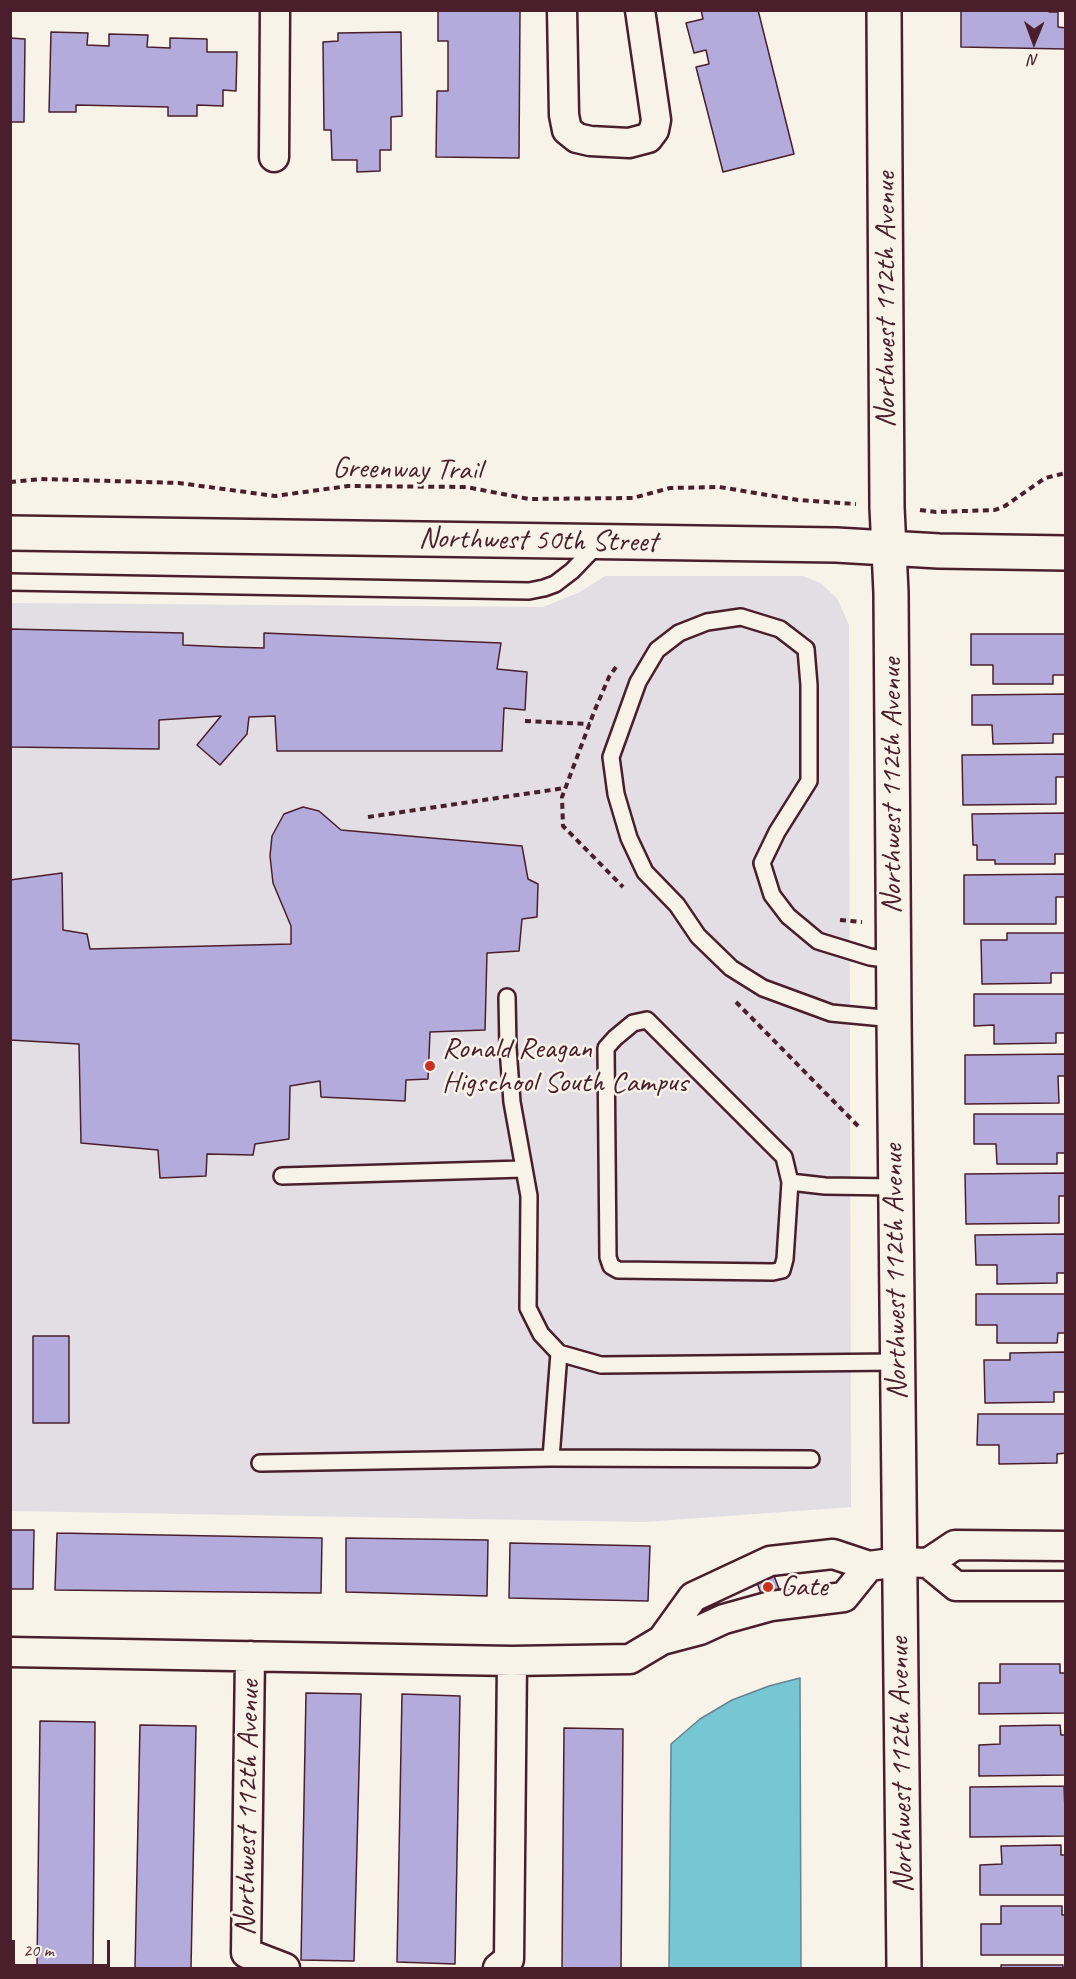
<!DOCTYPE html>
<html>
<head>
<meta charset="utf-8">
<style>
  body { margin:0 }
  #map { position:relative; width:1076px; height:1979px; overflow:hidden; background:#f7f3e8; font-family:Caveat,sans-serif }
  canvas { display:block }
  .frame { position:absolute; inset:0; border:12px solid #4a1f2b; pointer-events:none }
  .north { position:absolute; left:1004px; top:12px; width:60px; height:60px; -webkit-text-stroke:4px #f7f3e8; paint-order:stroke; rotate:181deg; font-size:16px; font-weight:700; line-height:24px; text-align:center; color:#4a1f2b }
  .north::after { content:''; display:block; margin:auto; width:21px; height:27px; background:#4a1f2b; clip-path:polygon(50% 0,100% 100%,50% 72%,0 100%) }
  .scale { position:absolute; left:12px; top:1940px; width:98px; height:27px; box-sizing:border-box; border:3px solid #4a1f2b; border-top:0; padding-left:8px; font-size:18px; line-height:21px; white-space:nowrap; color:#4a1f2b; -webkit-text-stroke:4px #f7f3e8; paint-order:stroke }
</style>
</head>
<body>
<div id="map">
<canvas width="1076" height="1979"></canvas>
<div class="frame"></div>
<div class="north">N</div>
<div class="scale">20 m</div>
</div>
<script>
const c = document.querySelector('canvas').getContext('2d');
c.lineJoin = 'round';
function fillPath(path, color) {
  c.fillStyle = color;
  c.fill(path, 'evenodd');
}
function toPath(rows) {
  const path = new Path2D();
  for (const r of rows) {
    path.moveTo(r[0], r[1]);
    for (let i = 2; i < r.length; i += 2) path.lineTo(r[i], r[i + 1]);
  }
  return path;
}
function stroke(path, color, width, dash) {
  c.strokeStyle = color;
  c.lineWidth = width;
  c.lineCap = dash ? 'butt' : 'round';
  c.setLineDash(dash || []);
  c.stroke(path);
}
function drawText(font, color, halo, rows, align = 'center') {
  c.font = font + ' Caveat,sans-serif';
  c.lineWidth = 5;
  c.setLineDash([]);
  c.textBaseline = 'middle';
  c.strokeStyle = halo;
  c.fillStyle = color;
  for (const [text, x, y, turn = 0] of rows) {
    c.save();
    c.translate(x, y);
    c.rotate((+turn || 0) * Math.PI / 180);
    c.textAlign = isNaN(turn) ? turn : align;
    if (halo) c.strokeText(text, 0, 0);
    c.fillText(text, 0, 0);
    c.restore();
  }
}
fillPath(toPath([
  [605,576,803,576,820,583,837,598,849,625,851,1507,644,1522,11,1511,11,603,543,607,580,592]
]), '#e3dde4');
const water = toPath([
  [800,1678,801,1968,669,1968,671,1744,700,1719,732,1700,769,1686,800,1678]
]);
fillPath(water, '#77c6d4');
stroke(water, '#658390', 1.5);
const building = toPath([
  [438,10,520,10,519,158,436,157,437,91,448,91,448,41,438,41,438,10],
  [701,10,758,10,794,154,723,172,696,67,709,64,706,50,694,53,686,23,703,19,701,10],
  [961,10,1049,10,1049,12,1058,12,1058,27,1066,28,1065,49,961,47,961,10],
  [51,32,88,33,87,45,109,46,109,34,148,35,147,47,170,48,170,38,207,39,207,52,237,52,236,91,223,90,223,106,197,105,197,116,168,116,168,107,76,105,76,112,49,112,51,32],
  [401,32,402,116,391,117,391,150,380,150,380,171,357,172,357,160,332,160,331,130,324,130,323,42,338,41,338,33,401,32],
  [10,38,25,39,24,122,10,122,10,38],
  [10,629,183,633,183,645,226,647,264,648,264,633,501,643,497,669,527,672,525,710,504,708,502,751,277,751,275,716,249,717,247,734,220,765,197,745,221,716,159,720,159,749,10,747,10,629],
  [971,634,1066,634,1066,675,1053,675,1053,684,993,684,993,665,971,665,971,634],
  [1066,694,1066,734,1053,734,1053,743,993,744,992,725,972,725,972,695,1066,694],
  [1066,754,1066,777,1056,777,1056,804,963,805,962,755,1066,754],
  [303,807,319,811,341,830,522,846,528,879,538,884,537,917,522,919,519,951,487,953,485,1030,430,1032,428,1079,406,1080,405,1101,321,1097,320,1081,290,1086,289,1139,255,1144,253,1155,207,1154,206,1176,160,1178,158,1150,81,1143,79,1044,10,1040,10,880,62,873,63,930,87,934,90,949,291,944,291,926,273,883,270,856,272,836,284,814,303,807],
  [1066,813,1066,854,1055,854,1055,864,995,864,995,860,977,860,977,845,973,845,972,814,1066,813],
  [1066,874,1066,897,1056,897,1056,924,964,924,964,875,1066,874],
  [1007,933,1066,933,1066,973,1051,973,1051,983,982,984,981,940,1007,940,1007,933],
  [974,994,1066,994,1066,1033,1056,1033,1056,1043,994,1044,994,1025,974,1026,974,994],
  [1066,1054,1066,1076,1058,1076,1059,1103,965,1104,965,1055,1066,1054],
  [974,1114,1066,1114,1066,1153,1057,1153,1057,1164,997,1164,996,1144,974,1144,974,1114],
  [1066,1173,1066,1196,1059,1196,1059,1223,966,1224,965,1174,1066,1173],
  [1066,1234,1066,1273,1057,1273,1057,1283,997,1284,997,1265,976,1265,975,1235,1066,1234],
  [976,1294,1066,1294,1066,1333,1058,1333,1057,1343,997,1343,997,1325,976,1325,976,1294],
  [33,1336,69,1336,69,1423,33,1423,33,1336],
  [1066,1352,1066,1392,1054,1392,1054,1402,985,1403,984,1360,1010,1360,1010,1353,1066,1352],
  [978,1414,1066,1414,1066,1453,1057,1454,1057,1463,999,1464,999,1445,977,1445,978,1414],
  [10,1530,34,1530,33,1589,10,1589,10,1530],
  [57,1533,322,1538,321,1593,55,1590,57,1533],
  [346,1538,488,1540,487,1596,346,1592,346,1538],
  [510,1543,650,1546,648,1601,509,1598,510,1543],
  [773,1573,781,1594,763,1599,756,1580,773,1573],
  [1000,1664,1060,1664,1060,1673,1066,1673,1066,1713,979,1714,979,1683,1000,1683,1000,1664],
  [306,1693,361,1694,354,1961,301,1960,306,1693],
  [402,1694,460,1696,455,1964,397,1962,402,1694],
  [40,1721,95,1722,93,1968,37,1968,40,1721],
  [140,1725,196,1726,191,1968,135,1968,140,1725],
  [1060,1725,1061,1735,1066,1735,1066,1775,979,1776,979,1745,1000,1744,1000,1726,1060,1725],
  [564,1728,623,1729,621,1968,562,1968,564,1728],
  [1064,1786,1066,1836,970,1837,970,1787,1064,1786],
  [1061,1845,1061,1855,1066,1855,1066,1895,980,1895,980,1865,1002,1864,1001,1846,1061,1845],
  [1001,1906,1062,1906,1062,1915,1066,1915,1066,1955,981,1955,981,1924,1001,1924,1001,1906],
  [1001,1965,1063,1965,1063,1968,1001,1968,1001,1965]
]);
fillPath(building, '#b3abdc');
stroke(building, '#4a1f2b', 1.5);
const service = toPath([
  [10,582,529,591,544,588,555,584,572,571,599,543],
  [893,960,870,957,818,941,788,916,772,895,762,863,777,832,809,781,809,685,806,649,780,629,741,617,707,622,679,633,657,650,638,682,611,757,616,794,629,838,645,872,677,905,698,936,731,968,763,988,831,1013,894,1019],
  [507,997,508,1048,512,1102,529,1196,528,1308,541,1334,559,1353,601,1365,897,1362],
  [282,1176,523,1169],
  [790,1182,784,1157,647,1020,633,1023,615,1038,606,1048,608,1257,611,1266,618,1270,773,1272,782,1270,785,1259,790,1182,825,1186,896,1187],
  [551,1458,559,1353],
  [260,1463,551,1458,811,1459]
]);
const minor = toPath([
  [562,10,564,115,567,130,577,138,590,141,629,143,648,138,654,130,656,120,640,10],
  [274,157,275,10],
  [928,1563,956,1586,1066,1586],
  [662,1640,693,1597,770,1561,833,1554,869,1566,899,1562,928,1563,955,1545,1066,1546],
  [10,1652,512,1661,630,1659,662,1640,700,1630,724,1619,771,1606,844,1597,869,1566],
  [250,1656,246,1953,285,1968],
  [498,1968,509,1959,512,1661]
]);
const tertiary = toPath([
  [884,10,887,507,891,593,894,1019,904,1968],
  [10,533,836,545,939,551,1066,553]
]);
stroke(service, '#4a1f2b', 20);
stroke(minor, '#4a1f2b', 33);
stroke(tertiary, '#4a1f2b', 38);
stroke(toPath([
  [10,482,41,479,179,483,275,496,348,486,466,487,529,499,633,498,670,488,719,487,798,500,856,504],
  [920,510,936,512,995,510,1005,506,1045,478,1066,473],
  [616,667,609,677,594,712,562,797,563,826,623,887],
  [525,721,590,724],
  [368,817,565,788],
  [840,920,862,922],
  [736,1002,861,1129]
]), '#4a1f2b', 4, [6, 4.5]);
stroke(service, '#f7f3e8', 15);
stroke(minor, '#f7f3e8', 28);
stroke(tertiary, '#f7f3e8', 33);
for (const [x, y, r, color] of [
  [430,1066,6,"#c8321e"],
  [768,1587,6,"#c8321e"]
]) {
  const dot = new Path2D();
  dot.arc(x, y, r, 0, 2 * Math.PI);
  c.fillStyle = color;
  c.fill(dot);
  stroke(dot, '#f7f3e8', 2);
}
drawText('30px', '#4a1f2b', '#f7f3e8', [
  ["Northwest 112th Avenue",886,300,-90],
  ["Greenway Trail",407,470,1],
  ["Northwest 50th Street",538,541,1],
  ["Northwest 112th Avenue",892,786,-90],
  ["Northwest 112th Avenue",896,1272,-91],
  ["Northwest 112th Avenue",902,1765,-91],
  ["Northwest 112th Avenue",248,1808,-89]
]);
drawText('30px', '#4a1f2b', '#f7f3e8', [
  ["Ronald Reagan",442,1049],
  ["Higschool South Campus",442,1083],
  ["Gate",780,1587]
], 'left');
</script>
</body>
</html>
